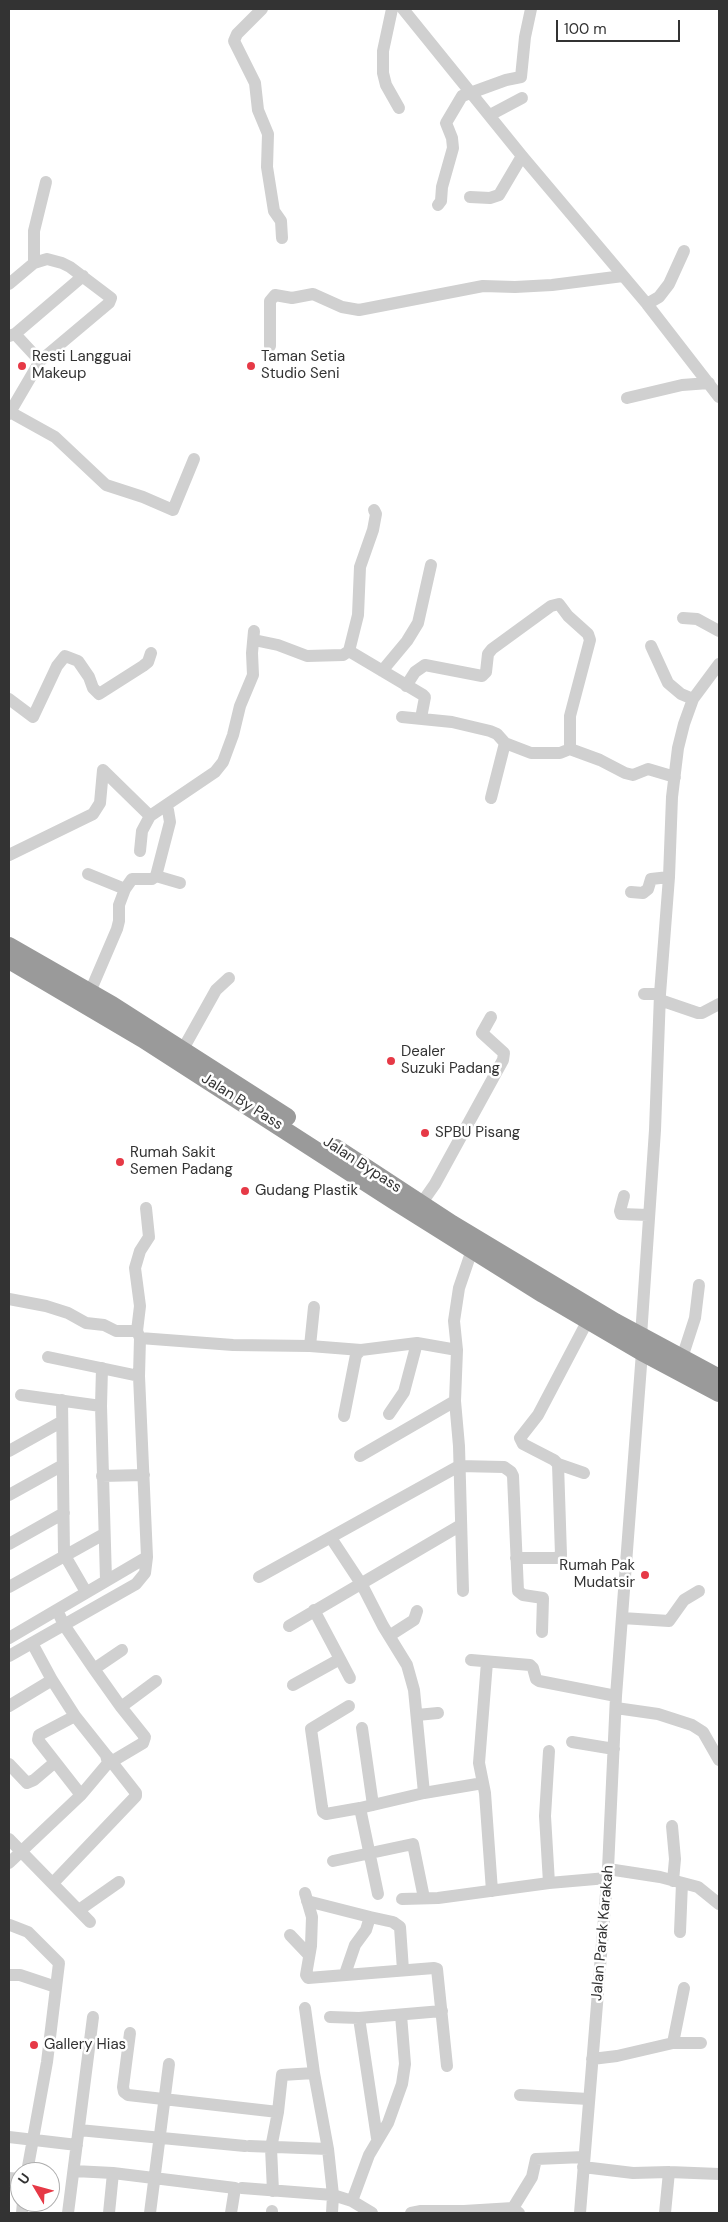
<!DOCTYPE html>
<html>
<head>
<meta charset="utf-8">
<style>
  body { margin:0 }
  #map { position:relative; width:728px; height:2222px; overflow:hidden; background:#fff; font-family:"DM Sans",sans-serif }
  canvas { display:block }
  .frame { position:absolute; inset:0; border:10px solid #333; pointer-events:none }
  .north { position:absolute; left:10px; top:2162px; width:50px; height:50px; box-sizing:border-box; background:#fff; border:1px solid #adadad; border-radius:50%; rotate:307deg; font-size:14px; font-weight:700; line-height:20px; text-align:center; color:#333 }
  .north::after { content:''; display:block; margin:auto; width:18px; height:22px; background:#e63946; clip-path:polygon(50% 0,100% 100%,50% 72%,0 100%) }
  .scale { position:absolute; left:556px; top:20px; width:124px; height:22px; box-sizing:border-box; border:2px solid #333; border-top:0; padding-left:6px; font-size:15px; line-height:18px; white-space:nowrap; color:#333; -webkit-text-stroke:4px #fff; paint-order:stroke }
</style>
</head>
<body>
<div id="map">
<canvas width="728" height="2222"></canvas>
<div class="frame"></div>
<div class="north">U</div>
<div class="scale">100 m</div>
</div>
<script>
const c = document.querySelector('canvas').getContext('2d');
c.lineJoin = 'round';
function toPath(rows) {
  const path = new Path2D();
  for (const r of rows) {
    path.moveTo(r[0], r[1]);
    for (let i = 2; i < r.length; i += 2) path.lineTo(r[i], r[i + 1]);
  }
  return path;
}
function stroke(path, color, width, dash) {
  c.strokeStyle = color;
  c.lineWidth = width;
  c.lineCap = dash ? 'butt' : 'round';
  c.setLineDash(dash || []);
  c.stroke(path);
}
function drawText(font, color, halo, rows, align = 'center') {
  c.font = font + ' "DM Sans",sans-serif';
  c.lineWidth = 5;
  c.setLineDash([]);
  c.textBaseline = 'middle';
  c.strokeStyle = halo;
  c.fillStyle = color;
  for (const [text, x, y, turn = 0] of rows) {
    c.save();
    c.translate(x, y);
    c.rotate((+turn || 0) * Math.PI / 180);
    c.textAlign = isNaN(turn) ? turn : align;
    if (halo) c.strokeText(text, 0, 0);
    c.fillText(text, 0, 0);
    c.restore();
  }
}
stroke(toPath([
  [262,9,237,34,234,41,255,83,258,110,268,134,267,167,274,211,281,221,282,238],
  [392,9,383,51,383,73,386,85,399,108],
  [403,9,522,156,647,304,719,397],
  [490,115,522,98],
  [470,197,490,198,499,195,522,156],
  [438,205,441,201,442,187,453,148,452,138,446,123,462,96,506,80,521,77,525,37,531,9],
  [34,263,34,231,46,182],
  [9,284,34,263,47,259,62,263,70,267,111,298,109,303,40,361,9,414],
  [647,304,659,297,669,284,684,251],
  [15,334,83,276],
  [9,336,15,334,40,361],
  [270,346,270,301,275,295,292,298,313,294,342,307,359,310,483,286,515,287,552,285,623,276],
  [627,398,682,385,709,383],
  [10,412,55,437,106,485,143,497,173,510,194,459],
  [683,618,697,619,719,631],
  [254,640,278,645,307,656,343,655,349,651,423,695,425,697,421,718],
  [651,646,668,683,681,694,693,699],
  [349,651,358,615,360,567,373,530,376,514,374,510],
  [382,671,407,641,418,623,431,565],
  [406,686,415,672,425,665,482,676,486,672,488,654,492,649,551,606,559,604,568,616,588,634,590,640,570,716,570,749],
  [9,699,33,717,57,666,65,656,78,661,89,677,93,688,99,694,143,666,148,662,151,653],
  [402,717,452,722,490,731,497,734,505,743,531,753,560,753,570,749,600,760,625,773,633,775,648,769,675,777],
  [103,770,150,816],
  [491,798,505,743],
  [140,851,142,831,150,816,215,772,223,762,233,735,240,706,253,675,252,653,254,631],
  [9,855,93,814,100,803,103,770],
  [88,874,125,889],
  [156,876,180,883],
  [631,892,643,893,648,889,651,879,669,877],
  [90,992,117,929,119,921,119,905,125,889,132,879,152,879,156,876,170,822,168,810],
  [644,994,660,994],
  [660,1000,698,1013,702,1013,719,1004],
  [183,1049,216,990,229,978],
  [624,1196,620,1211,621,1214,648,1215],
  [421,1204,435,1184,503,1060,504,1053,482,1033,491,1017],
  [9,1299,46,1306,68,1313,86,1323,104,1325,116,1331,137,1331,140,1338,139,1376,147,1557,145,1573,136,1584,9,1656],
  [314,1307,310,1346,361,1350],
  [137,1331,140,1306,135,1268,140,1251,149,1237,146,1208],
  [140,1338,233,1345,310,1346],
  [48,1357,139,1376],
  [682,1358,695,1318,699,1285],
  [102,1368,101,1406,106,1580],
  [21,1395,101,1406],
  [62,1400,64,1554,86,1592],
  [389,1414,404,1392,417,1343],
  [344,1416,356,1355,361,1350,417,1343,457,1350],
  [9,1451,61,1422],
  [360,1456,455,1401],
  [558,1464,584,1473],
  [102,1476,144,1475],
  [9,1495,63,1465],
  [331,1538,362,1585,383,1626,407,1665,414,1690,424,1793],
  [9,1544,64,1513],
  [516,1558,556,1558,561,1555,558,1464,554,1460,523,1444,520,1438,538,1415,588,1320],
  [259,1577,459,1466,504,1467,511,1472,513,1476,518,1591,523,1595,543,1598,542,1632],
  [9,1587,104,1534],
  [463,1591,459,1446,455,1401,457,1350,454,1321,459,1288,472,1250],
  [57,1610,64,1625,94,1669,121,1707,145,1737,143,1743,111,1762],
  [622,1618,669,1621,684,1600,699,1591],
  [289,1626,461,1525],
  [389,1636,414,1620,417,1611],
  [9,1638,147,1557],
  [340,1659,350,1678],
  [471,1660,530,1665,533,1668,536,1679,539,1681,616,1696],
  [487,1662,479,1763,485,1793,492,1891],
  [94,1669,122,1650],
  [293,1685,340,1659,314,1610],
  [9,1706,52,1680],
  [349,1706,311,1729,322,1807,323,1812,326,1814,360,1808,424,1793,483,1783],
  [121,1707,156,1681],
  [616,1708,658,1714,692,1725,703,1732,719,1760],
  [417,1715,438,1713],
  [75,1716,39,1735,38,1740,81,1795],
  [362,1728,373,1805],
  [572,1742,614,1749],
  [549,1751,545,1816,549,1883,607,1878],
  [9,1764,27,1783,34,1780,54,1763],
  [360,1808,378,1894],
  [672,1826,675,1859,673,1881],
  [9,1839,90,1922],
  [333,1861,413,1844,424,1898],
  [9,1863,81,1795,108,1763,106,1755,75,1716,52,1680,32,1643],
  [608,1869,660,1877,698,1887,719,1904],
  [53,1883,136,1796,136,1793,107,1756],
  [305,1893,312,1917,311,1946,306,1975,308,1978,434,1968,437,1969,447,2066],
  [402,1899,438,1898,549,1883],
  [307,1901,370,1917],
  [79,1910,119,1882],
  [10,1925,28,1932,59,1963,47,2062,27,2172],
  [680,1932,682,1883],
  [290,1935,309,1955],
  [345,1974,355,1945,366,1930,370,1917,393,1922,400,1927,403,1970],
  [9,1975,20,1975,56,1987],
  [330,2017,359,2018,442,2011],
  [359,2018,377,2138],
  [130,2033,123,2087,124,2092,128,2095,278,2112,271,2148,273,2191],
  [673,2043,701,2043],
  [592,2059,617,2056,673,2043,684,1988],
  [520,2095,588,2099],
  [278,2112,282,2075,314,2073,305,2008],
  [79,2130,245,2146],
  [9,2137,77,2145],
  [249,2146,328,2149,314,2073],
  [583,2167,633,2173,669,2172,719,2174],
  [74,2171,113,2173],
  [9,2178,20,2179],
  [242,2188,333,2195,328,2149],
  [352,2201,369,2155,388,2123,402,2084,405,2064,401,2015],
  [513,2208,532,2177,536,2159,584,2157],
  [22,2213,23,2202],
  [68,2213,93,2017],
  [109,2213,113,2173,235,2188,231,2213],
  [150,2213,169,2064],
  [272,2213,272,2211],
  [332,2213,333,2195,352,2201,372,2213],
  [411,2213,421,2211,464,2211,513,2208,519,2213],
  [580,2213,608,1869,616,1696,642,1352,641,1336,655,1130,660,994,669,877,672,797,678,748,684,724,693,699,719,664],
  [665,2213,669,2172]
]), '#d0d0d0', 12);
stroke(toPath([
  [9,946,112,1005,287,1117],
  [9,960,143,1039,396,1202,543,1294,642,1352,719,1393],
  [336,1148,452,1224,615,1322,719,1378]
]), '#9a9a9a', 18);
for (const [x, y, r, color] of [
  [22,366,5,"#e63946"],
  [251,366,5,"#e63946"],
  [391,1061,5,"#e63946"],
  [425,1133,5,"#e63946"],
  [120,1162,5,"#e63946"],
  [245,1191,5,"#e63946"],
  [645,1575,5,"#e63946"],
  [34,2045,5,"#e63946"]
]) {
  const dot = new Path2D();
  dot.arc(x, y, r, 0, 2 * Math.PI);
  c.fillStyle = color;
  c.fill(dot);
  stroke(dot, '#fff', 2);
}
drawText('15px', '#333', '#fff', [
  ["Resti Langguai",32,357],
  ["Makeup",32,374],
  ["Taman Setia",261,357],
  ["Studio Seni",261,374],
  ["Dealer",401,1052],
  ["Suzuki Padang",401,1069],
  ["SPBU Pisang",435,1133],
  ["Rumah Sakit",130,1153],
  ["Semen Padang",130,1170],
  ["Gudang Plastik",255,1191],
  ["Rumah Pak",635,1566,"right"],
  ["Mudatsir",635,1583,"right"],
  ["Gallery Hias",44,2045]
], 'left');
drawText('15px', '#333', '#fff', [
  ["Jalan By Pass",242,1102,32],
  ["Jalan Bypass",362,1165,33],
  ["Jalan Parak Karakah",603,1933,-85]
]);
</script>
</body>
</html>
